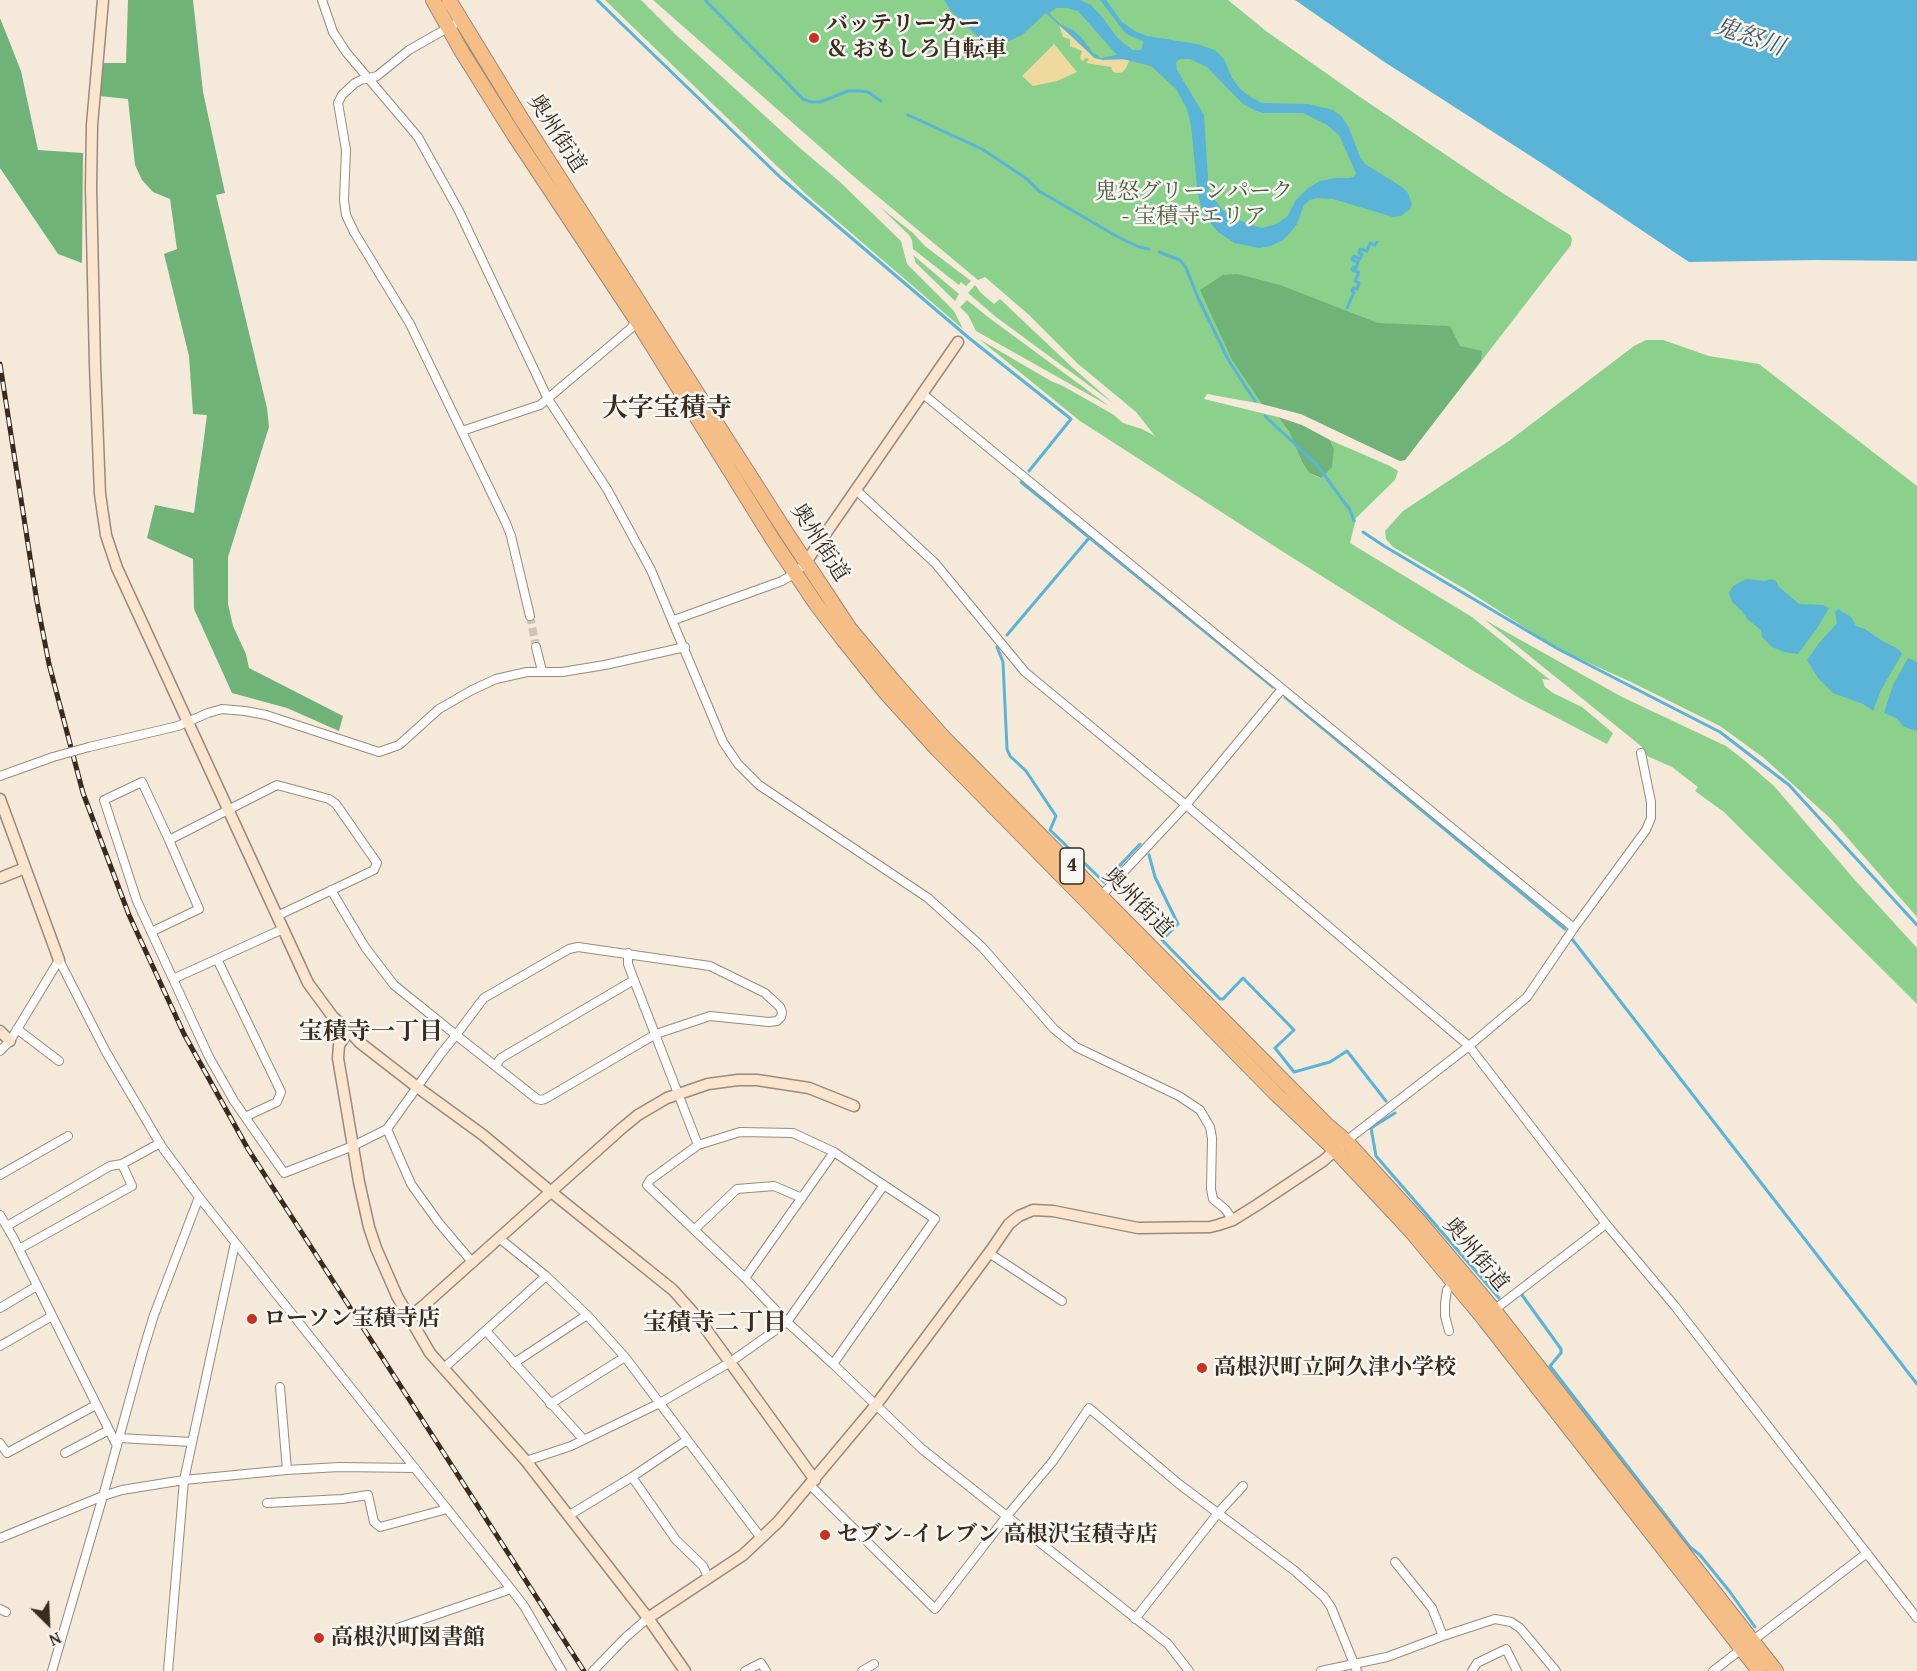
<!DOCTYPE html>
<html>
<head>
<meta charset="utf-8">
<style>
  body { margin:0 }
  #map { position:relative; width:1917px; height:1671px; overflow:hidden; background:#f5e9d9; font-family:"Gentium Book Plus",serif }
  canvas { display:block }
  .north { position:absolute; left:18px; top:1593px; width:60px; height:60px; -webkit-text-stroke:4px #f6f6f2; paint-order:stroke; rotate:156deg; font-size:16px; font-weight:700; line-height:24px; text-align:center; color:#3b2a1e }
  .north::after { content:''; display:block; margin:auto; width:21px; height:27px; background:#3b2a1e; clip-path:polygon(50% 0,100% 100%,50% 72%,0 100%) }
</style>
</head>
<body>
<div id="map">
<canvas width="1917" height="1671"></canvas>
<div class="north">N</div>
</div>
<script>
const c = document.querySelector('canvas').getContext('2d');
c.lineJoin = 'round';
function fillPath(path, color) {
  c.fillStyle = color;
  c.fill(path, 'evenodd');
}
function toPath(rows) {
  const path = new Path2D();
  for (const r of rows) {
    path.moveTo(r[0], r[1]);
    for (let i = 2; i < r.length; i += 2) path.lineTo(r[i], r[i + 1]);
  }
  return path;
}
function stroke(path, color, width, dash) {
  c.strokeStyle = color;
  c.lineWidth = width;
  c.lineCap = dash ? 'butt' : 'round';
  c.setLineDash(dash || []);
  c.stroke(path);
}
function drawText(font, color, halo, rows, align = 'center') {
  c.font = font + ' "Gentium Book Plus","Noto Serif JP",serif';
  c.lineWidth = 5;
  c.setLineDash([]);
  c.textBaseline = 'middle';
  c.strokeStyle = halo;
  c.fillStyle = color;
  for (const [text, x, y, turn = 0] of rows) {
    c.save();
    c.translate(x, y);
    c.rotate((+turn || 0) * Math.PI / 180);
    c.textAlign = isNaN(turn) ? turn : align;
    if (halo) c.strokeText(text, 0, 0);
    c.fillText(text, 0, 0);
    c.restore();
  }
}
fillPath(toPath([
  [605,0,641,0,674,33,801,149,840,182,901,241,907,264,954,311,963,329,807,195],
  [653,0,1228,0,1266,31,1363,99,1504,194,1570,235,1572,239,1571,245,1405,460,1400,461,1301,414,1262,404,1207,394,1204,399,1278,417,1289,432,1302,462,1309,473,1320,478,1334,449,1330,440,1390,466,1398,471,1395,480,1356,518,1350,543,1472,617,1550,680,1542,679,1545,687,1553,693,1582,707,1613,733,1607,744,1521,699,1470,669,1285,553,1080,421,979,339,1051,381,1063,386,1114,415,1123,423,1142,429,1155,436,1136,412,1077,363,1029,315,985,277,978,280,852,175],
  [880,207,913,233,925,246,971,281,966,286,961,282,959,285,913,249,912,240,909,235],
  [913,255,959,294,955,301,916,263],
  [975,285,981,293,994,304,1000,299,1072,367,1113,403,996,317,968,293],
  [967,300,988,317,1109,406,976,331,968,315,960,307],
  [1646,340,1663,340,1709,356,1759,364,1917,486,1917,917,1831,819,1764,758,1720,726,1631,682,1558,649,1470,592,1393,547,1386,539,1385,531,1403,511,1509,441,1634,346],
  [1485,620,1622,697,1726,746,1744,760,1774,786,1854,879,1917,948,1917,1004,1746,834,1724,812,1695,791,1698,787,1672,767,1647,756,1641,746]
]), '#8bd18c');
fillPath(toPath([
  [128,0,193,0,203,92,225,193,216,195,267,408,269,427,228,557,228,604,233,626,246,654,249,668,343,716,339,731,287,708,232,693,194,609,193,559,147,538,155,505,194,513,207,415,193,414,189,356,164,254,177,249,170,199,153,192,142,180,135,165,128,99,99,96,101,63,126,63],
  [0,18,21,71,38,150,83,153,82,263,58,254,0,168],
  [1237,274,1280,285,1378,323,1450,326,1460,346,1482,351,1481,361,1405,460,1400,461,1301,414,1262,404,1232,360,1200,290,1223,275],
  [1278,417,1302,425,1330,440,1334,449,1332,467,1321,478,1309,473,1302,462,1289,432]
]), '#70b378');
fillPath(toPath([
  [1059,25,1066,30,1094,58,1129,60,1127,66,1123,72,1118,73,1113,72,1111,67,1086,63,1089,59,1085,58,1083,62,1080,58,1082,51,1070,46,1070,39,1063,37],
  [1054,44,1077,72,1057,81,1033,86,1022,76]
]), '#eeda9e');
fillPath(toPath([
  [944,0,1080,0,1091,5,1102,17,1116,36,1123,43,1133,50,1140,50,1142,48,1143,41,1126,34,1100,0,1106,0,1122,22,1135,31,1147,36,1197,44,1215,50,1224,59,1232,78,1240,89,1252,98,1262,103,1308,104,1333,110,1342,117,1349,128,1360,157,1365,164,1402,187,1408,193,1412,204,1410,209,1401,216,1393,217,1333,199,1317,198,1310,200,1304,205,1297,224,1290,233,1283,240,1271,246,1259,248,1234,243,1217,231,1205,216,1200,204,1197,187,1191,125,1187,109,1176,89,1151,66,1123,59,1103,60,1095,58,1046,13,1022,35,1007,42,989,47,951,11],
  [1056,8,1067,8,1078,11,1117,55,1101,58,1093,53,1081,37,1073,30,1060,24,1049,13],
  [1180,59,1190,59,1207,67,1243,104,1254,110,1263,113,1303,113,1327,125,1339,135,1356,173,1353,177,1349,178,1335,178,1320,181,1308,188,1296,200,1287,217,1276,224,1262,228,1250,225,1231,216,1223,210,1209,193,1204,115,1177,70,1176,62],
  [1295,0,1917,0,1917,261,1817,260,1689,262,1546,166,1383,61],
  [1746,579,1765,581,1770,579,1776,581,1779,587,1799,604,1823,605,1829,608,1816,630,1798,654,1784,652,1772,647,1762,637,1761,630,1747,619,1742,611,1732,602,1729,593,1733,586],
  [1838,609,1851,617,1856,626,1865,629,1884,642,1897,648,1902,654,1881,690,1873,711,1863,704,1833,693,1818,678,1807,660,1819,643,1837,623,1835,612],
  [1908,658,1917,662,1917,731,1904,727,1896,718,1884,713,1893,685]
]), '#59b4d7');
stroke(toPath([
  [597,0,780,177,969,338,1071,419,1029,471],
  [705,0,803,99,811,102,820,102,848,91,861,91,868,92,881,101],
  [908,115,982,149,1027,179,1039,191,1118,237,1139,247,1149,249],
  [1159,252,1180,260,1186,268,1199,300,1229,361,1255,401],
  [1347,308,1354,292,1352,291,1353,288,1357,289,1359,283,1355,281,1359,272,1352,270,1353,267,1356,268,1358,262,1352,260,1354,256,1360,259,1362,254,1359,253,1360,249,1367,251,1370,243,1375,245,1377,242],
  [1265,416,1317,465,1350,510,1354,521],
  [1021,482,1273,687],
  [1363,532,1384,546,1558,649,1720,732,1789,785,1917,925],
  [1007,635,1089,538],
  [997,647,1003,662,1007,749,1010,756,1026,771,1056,816,1050,830,1104,882,1140,844],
  [1285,697,1565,929],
  [1149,855,1155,877,1178,924,1162,940,1220,999,1223,999,1243,978,1294,1030,1275,1048,1294,1072,1330,1062,1347,1051,1386,1101],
  [1572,939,1917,1384],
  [1395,1113,1371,1128,1376,1156,1499,1298],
  [1522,1295,1561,1349,1561,1353,1550,1366,1690,1547,1700,1555,1730,1592,1755,1627]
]), '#59b4d7', 3);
stroke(toPath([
  [530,616,536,647]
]), '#d0c3b4', 8, [8, 4]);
const street = toPath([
  [322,0,333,32,346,52,418,137,459,211,548,399,607,489,651,570,723,742,738,764,759,785,928,898,982,947,1054,1029,1076,1047,1179,1096,1200,1110,1210,1127,1212,1138,1211,1189,1213,1199,1225,1209,1233,1220],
  [460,21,409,50,377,76,361,80,355,83,342,95,338,103,346,150,344,200,346,215,354,232,410,324,506,523,511,536,530,616],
  [923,394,1574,928],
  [462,431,540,405,630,329,637,321],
  [856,490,935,563,1025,672,1186,805,1469,1046,1606,1224,1674,1305,1917,1618],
  [674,620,782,581,795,573,806,562],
  [536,647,542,671],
  [89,747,178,726,208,713,222,709,245,711,266,715,379,752,399,745,439,709,472,690,496,679,527,672,562,672,605,665,685,647],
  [0,776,53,757],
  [1101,896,1186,805,1282,689],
  [277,916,374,870,377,863,336,804,329,799,277,785,169,840,142,782,104,800,137,901,209,1057,234,1101,284,1173,353,1146,387,1129,440,1055,456,1035,480,1003,484,998,569,949,578,947,710,966,765,993,780,1007,782,1012,781,1017,777,1021,769,1022,710,1016,656,1034,545,1099,541,1100,537,1099,456,1035,394,985,365,947,331,890],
  [151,932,199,909,169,840],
  [628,953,628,964,634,980,698,1145],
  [217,959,281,1092,277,1102,245,1117],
  [59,960,106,1052,162,1147,199,1197,511,1589,524,1606,562,1671],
  [173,979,283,929],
  [17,1029,59,1061],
  [0,1051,10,1041,59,960],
  [495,1066,501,1058,634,980],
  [387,1129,411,1184,439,1223,473,1263],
  [1346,1141,1469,1046,1527,997,1574,928,1646,830,1651,818,1651,802,1641,753],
  [0,1175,68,1136],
  [0,1215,14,1239,117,1446],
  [7,1226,110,1166,122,1164,160,1143],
  [695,1229,737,1189,774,1186,802,1198],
  [499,1238,546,1276],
  [19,1249,132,1186,122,1164],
  [989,1253,1062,1301],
  [745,1278,834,1152],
  [0,1308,37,1286],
  [1494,1310,1606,1224],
  [486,1331,583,1439],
  [1449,1331,1445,1316,1445,1303,1447,1290,1453,1282],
  [0,1346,52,1316],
  [514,1363,587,1315],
  [833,1364,935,1219,834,1152,793,1133,740,1132,698,1145,650,1180,647,1185,745,1278,787,1322,833,1364,922,1449,1168,1644,1189,1671],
  [443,1369,546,1276,587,1315,625,1357,761,1538],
  [280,1387,287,1470],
  [550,1404,625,1357],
  [119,1438,192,1442],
  [687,1440,632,1477,676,1540,703,1566,708,1577],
  [0,1443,7,1453,96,1405],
  [65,1453,109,1430],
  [526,1461,571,1446,660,1403,729,1363,787,1322,884,1185],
  [810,1485,935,1609,1006,1517,1053,1461,1089,1408,1179,1484,1295,1571,1324,1597,1331,1607,1357,1671],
  [267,1503,342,1499,368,1495,374,1522,380,1527,447,1509],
  [568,1516,632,1477],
  [0,1538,103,1496,122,1490,184,1480,287,1470,339,1467,415,1468],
  [1395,1562,1432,1608,1443,1636],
  [0,1609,6,1612],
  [1135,1619,1218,1513,1243,1486],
  [380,1634,511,1589],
  [52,1671,103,1496,143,1351,154,1315,199,1197],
  [168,1671,184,1480,235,1243],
  [593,1671,626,1637,648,1618],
  [745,1671,761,1663,766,1671],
  [862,1671,874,1664],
  [1321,1671,1387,1657,1443,1636,1495,1619,1511,1622,1520,1628,1556,1671],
  [1472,1671,1477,1663,1506,1649,1517,1671],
  [1713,1671,1867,1553]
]);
const secondary = toPath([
  [103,0,92,125,91,188,95,365,100,494,106,535,117,568,308,983,333,1017,349,1031,339,1045,338,1058,359,1182,369,1227,376,1248,397,1296,430,1353,526,1461,648,1618,685,1671],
  [806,562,958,342],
  [0,799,59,960],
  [0,878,25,868],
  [0,1031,10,1041],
  [349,1031,359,1042,417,1087,483,1135,550,1191,673,1290,698,1318,815,1480],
  [409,1317,422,1307,621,1129,638,1115,667,1098,708,1084,738,1080,757,1080,809,1088,854,1106],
  [648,1618,743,1555,778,1522,876,1405,989,1253,1009,1224,1019,1216,1033,1210,1053,1211,1138,1228,1210,1227,1218,1225,1233,1220,1257,1205,1323,1161,1341,1145]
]);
const highway = toPath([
  [433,0,462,52,514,135,637,321,773,540,816,604,841,637,885,692,937,749,1276,1094,1335,1150,1410,1230,1484,1319,1759,1671],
  [449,0,521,118,786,532,850,629,896,684,946,740,1326,1124,1346,1141,1420,1222,1494,1310,1776,1671]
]);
stroke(street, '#988a7c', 10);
stroke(secondary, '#988a7c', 13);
stroke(highway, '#988a7c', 16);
stroke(street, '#fff', 8);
stroke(secondary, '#fbe5cf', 10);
stroke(highway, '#f6be87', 14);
const rail = toPath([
  [0,364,37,602,49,664,83,793,129,915,184,1034,248,1149,584,1671]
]);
stroke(rail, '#3b2a1e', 5);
stroke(rail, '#f6f6f2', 3, [9]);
const streetBridge = toPath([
  [53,757,89,747]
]);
stroke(streetBridge, '#988a7c', 10, []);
stroke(streetBridge, '#fff', 8);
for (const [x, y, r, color] of [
  [814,38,6,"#c8321e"],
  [252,1319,6,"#c8321e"],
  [1202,1368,6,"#c8321e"],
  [825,1535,6,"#c8321e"],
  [319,1638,6,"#c8321e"]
]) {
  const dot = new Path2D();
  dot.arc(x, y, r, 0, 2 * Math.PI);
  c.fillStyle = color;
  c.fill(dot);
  stroke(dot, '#f6f6f2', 2);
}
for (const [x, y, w] of [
  [1072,866,24]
]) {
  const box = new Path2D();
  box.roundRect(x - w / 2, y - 18, w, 36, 4.5);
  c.fillStyle = '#f6f6f2';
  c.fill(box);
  stroke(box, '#3b2a1e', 1.5);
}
drawText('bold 21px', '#3b2a1e', null, [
  ["4",1072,866]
]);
drawText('bold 22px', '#3b2a1e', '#f6f6f2', [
  ["バッテリーカー",826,25],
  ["＆ おもしろ自転車",826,50],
  ["ローソン宝積寺店",264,1319],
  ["高根沢町立阿久津小学校",1214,1368],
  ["セブン-イレブン 高根沢宝積寺店",837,1535],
  ["高根沢町図書館",331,1638]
], 'left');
drawText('22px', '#3b2a1e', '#f6f6f2', [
  ["奥州街道",556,134,57],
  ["奥州街道",819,543,57],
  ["奥州街道",1137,903,45],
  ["奥州街道",1475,1255,50]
]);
drawText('22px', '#535c3f', '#f6f6f2', [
  ["鬼怒グリーンパーク",1194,192],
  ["- 宝積寺エリア",1194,217]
]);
drawText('italic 24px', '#465a5f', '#f6f6f2', [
  ["鬼怒川",1749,38,19]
]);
drawText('bold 24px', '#3b2a1e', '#f6f6f2', [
  ["宝積寺一丁目",371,1033],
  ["宝積寺二丁目",715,1324]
]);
drawText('bold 26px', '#3b2a1e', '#f6f6f2', [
  ["大字宝積寺",667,409]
]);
</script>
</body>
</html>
